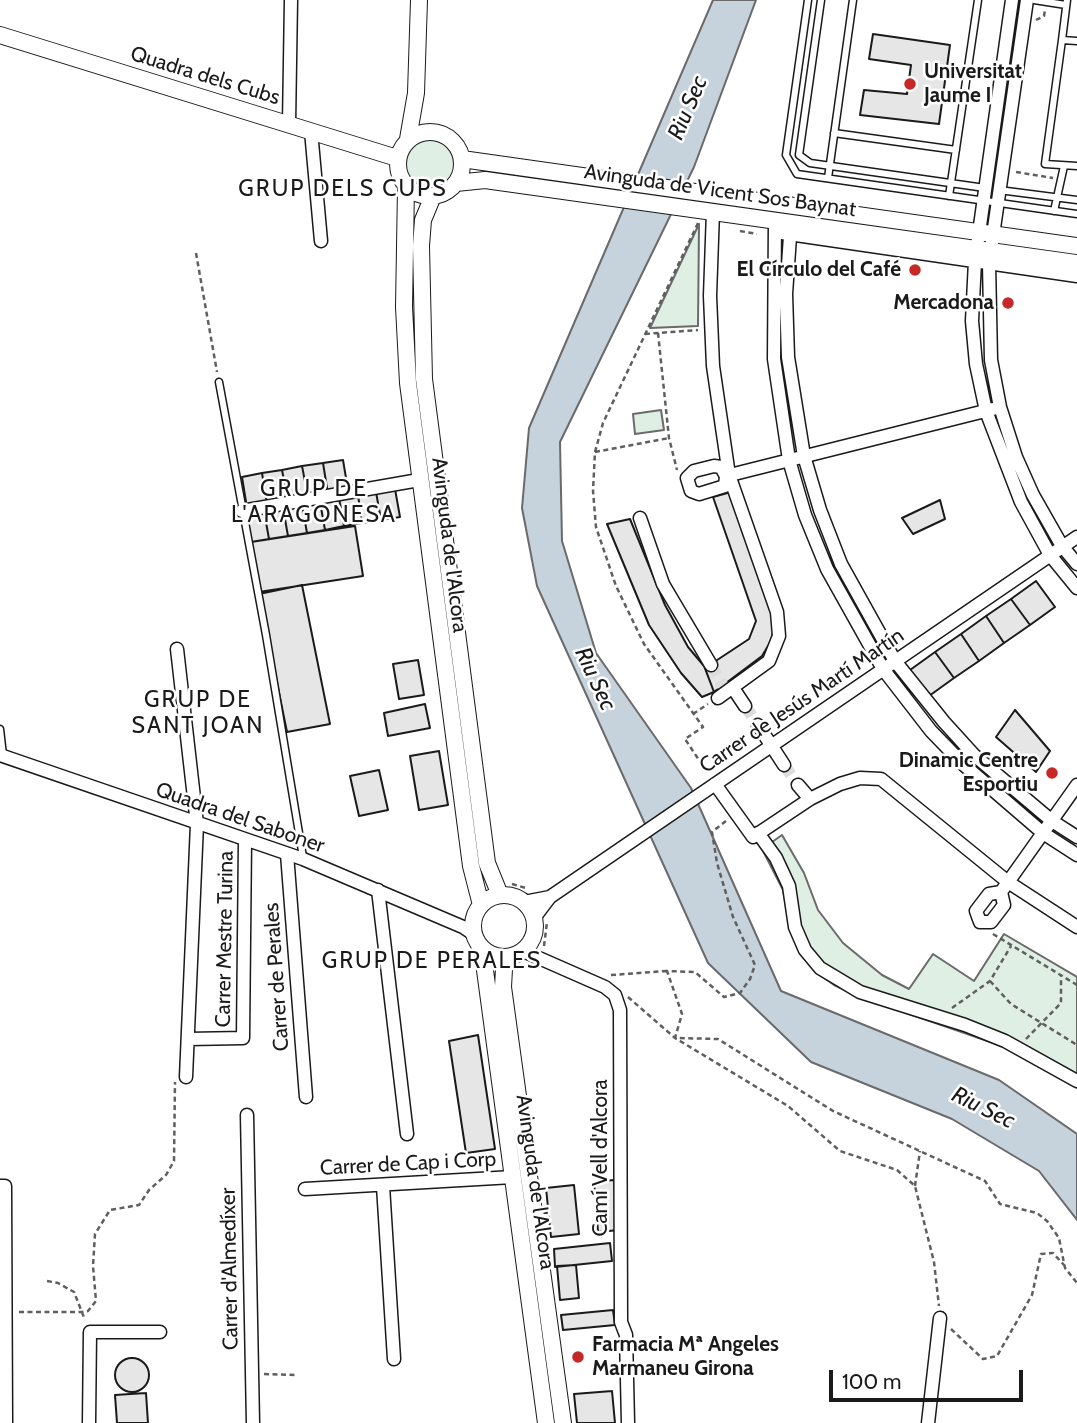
<!DOCTYPE html>
<html>
<head>
<meta charset="utf-8">
<style>
  body { margin:0 }
  #map { position:relative; width:1077px; height:1423px; overflow:hidden; background:#fff; font-family:Cabin,sans-serif }
  canvas { display:block }
  .scale { position:absolute; left:829px; top:1370px; width:194px; height:32px; box-sizing:border-box; border:4px solid #1a1a1a; border-top:0; padding-left:9px; font-size:21px; line-height:24px; white-space:nowrap; color:#1a1a1a; -webkit-text-stroke:5px #fff; paint-order:stroke }
</style>
</head>
<body>
<div id="map">
<canvas width="1077" height="1423"></canvas>
<div class="scale">100 m</div>
</div>
<script>
const c = document.querySelector('canvas').getContext('2d');
c.lineJoin = 'round';
function fillPath(path, color) {
  c.fillStyle = color;
  c.fill(path, 'evenodd');
}
function toPath(rows) {
  const path = new Path2D();
  for (const r of rows) {
    if (r.length === 3) {
      path.moveTo(r[0] + r[2], r[1]);
      path.arc(r[0], r[1], r[2], 0, 2 * Math.PI);
      continue;
    }
    path.moveTo(r[0], r[1]);
    for (let i = 2; i < r.length; i += 2) path.lineTo(r[i], r[i + 1]);
  }
  return path;
}
function stroke(path, color, width, dash) {
  c.strokeStyle = color;
  c.lineWidth = width;
  c.lineCap = dash ? 'butt' : 'round';
  c.setLineDash(dash || []);
  c.stroke(path);
}
function drawText(font, color, halo, rows, align = 'center') {
  c.font = font + ' Cabin,sans-serif';
  c.lineWidth = 5;
  c.setLineDash([]);
  c.textBaseline = 'middle';
  c.strokeStyle = halo;
  c.fillStyle = color;
  for (const [text, x, y, turn = 0] of rows) {
    c.save();
    c.translate(x, y);
    c.rotate((+turn || 0) * Math.PI / 180);
    c.textAlign = isNaN(turn) ? turn : align;
    if (halo) c.strokeText(text, 0, 0);
    c.fillText(text, 0, 0);
    c.restore();
  }
}
const green = toPath([
  [430,164,25],
  [699,224,698,326,650,328,699,224],
  [661,410,664,430,635,434,633,414,661,410],
  [782,835,804,873,818,910,843,943,882,975,909,989,933,954,974,981,1004,934,1077,977,1077,1088,1050,1069,1002,1046,860,997,834,985,816,972,790,929,783,890,762,849,782,835]
]);
fillPath(green, '#e0efe3');
stroke(green, '#6a6a6a', 2);
const water = toPath([
  [713,0,756,0,694,167,560,442,562,541,596,653,691,788,781,991,999,1080,1077,1134,1077,1220,1039,1171,952,1119,811,1062,708,963,537,586,522,508,529,428,713,0]
]);
fillPath(water, '#c6d2dc');
stroke(water, '#6a6a6a', 2);
const building = toPath([
  [873,34,950,45,939,124,860,115,864,90,907,94,911,65,869,59,873,34],
  [343,460,348,490,328,494,323,463,343,460],
  [323,463,328,494,308,497,302,466,323,463],
  [302,466,308,497,288,501,282,470,302,466],
  [282,470,288,501,267,504,262,473,282,470],
  [262,473,267,504,247,508,242,477,262,473],
  [395,489,400,517,381,520,376,492,395,489],
  [376,492,381,520,362,523,358,495,376,492],
  [731,492,775,624,771,641,762,656,714,692,705,668,749,639,756,621,713,497,731,492],
  [358,495,362,523,344,526,339,498,358,495],
  [339,498,344,526,325,530,320,502,339,498],
  [940,500,945,519,913,534,902,518,940,500],
  [320,502,325,530,307,533,302,505,320,502],
  [302,505,307,533,288,536,283,508,302,505],
  [283,508,288,536,269,539,264,511,283,508],
  [264,511,269,539,251,542,246,514,264,511],
  [630,519,665,605,688,647,704,666,714,692,702,697,681,673,649,625,607,524,630,519],
  [355,526,363,576,259,592,251,542,355,526],
  [1036,581,1055,607,1030,625,1011,599,1036,581],
  [302,585,330,724,287,732,259,594,302,585],
  [1011,599,1030,625,1004,643,986,616,1011,599],
  [986,616,1004,643,979,661,961,634,986,616],
  [961,634,979,661,954,678,935,652,961,634],
  [935,652,954,678,929,696,910,670,935,652],
  [418,660,424,695,399,699,393,664,418,660],
  [425,704,430,728,388,736,384,713,425,704],
  [1015,710,1050,751,1036,772,996,737,1015,710],
  [439,751,448,805,419,810,410,756,439,751],
  [379,770,388,810,359,816,350,776,379,770],
  [478,1035,495,1149,466,1153,449,1041,478,1035],
  [614,1180,619,1230,598,1232,594,1182,614,1180],
  [574,1185,579,1234,551,1237,546,1188,574,1185],
  [610,1243,612,1261,555,1267,554,1249,610,1243],
  [576,1265,579,1298,560,1300,557,1266,576,1265],
  [613,1310,615,1325,563,1330,561,1315,613,1310],
  [132,1375,17],
  [612,1391,615,1423,577,1423,574,1394,612,1391],
  [146,1393,148,1423,117,1423,115,1395,146,1393]
]);
fillPath(building, '#e6e6e6');
stroke(building, '#1a1a1a', 2);
stroke(toPath([
  [711,665,723,686],
  [745,706,758,725],
  [784,765,798,785]
]), '#ddd', 12, [12, 6]);
const lane = toPath([
  [808,0,786,155,797,174,1077,214],
  [821,0,799,155,810,163,985,188],
  [1034,0,1066,5],
  [1062,40,1067,0],
  [1077,41,1062,40,1045,164,1077,166],
  [834,133,956,150],
  [828,178,853,0],
  [999,190,1077,200],
  [949,196,978,0],
  [1054,211,1064,166],
  [219,382,266,635,303,857],
  [0,729,3,755]
]);
const street = toPath([
  [1012,0,975,261,972,321,976,364,986,411,1021,502,1050,555,1077,588],
  [1027,0,989,263,991,360,1000,407,1016,457,1033,495,1062,546,1077,564],
  [289,124,291,0],
  [311,131,321,241],
  [713,211,710,296,713,366,729,475,777,612,779,636,769,661,718,698],
  [775,220,774,359,789,460,805,515,827,569,883,669,931,731,964,765,1043,833,1077,855],
  [791,222,786,294,788,357,804,456,820,510,841,564,895,661,944,722,974,755,1052,821,1077,837],
  [782,233,1077,276],
  [714,466,721,467,726,476,725,486,699,494,691,491,687,478,694,471,714,466],
  [726,476,993,409],
  [242,511,419,480],
  [640,518,663,584,711,665],
  [177,649,197,824,186,1077],
  [733,688,745,706],
  [758,725,784,765],
  [0,755,303,859,463,927,475,935],
  [715,784,753,837,810,799],
  [798,785,810,799,840,784,860,778,881,779,1008,882,1077,927],
  [758,833,776,858,789,886,795,927,805,950,820,968,860,992,965,1025,1005,1041,1077,1081],
  [287,854,306,1097],
  [378,890,407,1134],
  [1001,892,1004,905,991,922,980,922,976,911,989,894,1001,892,1077,785],
  [524,902,550,897],
  [534,918,550,897,1077,537],
  [523,951,605,987,615,995,620,1010,621,1322,626,1335,628,1423],
  [188,1039,243,1038,245,840],
  [247,1115,253,1423],
  [0,1186,5,1186,6,1423],
  [383,1186,394,1359],
  [305,1189,513,1177],
  [89,1423,90,1332,160,1332],
  [928,1423,940,1318]
]);
const secondary = toPath([
  [0,35,397,158],
  [430,164,32],
  [408,139,416,93,419,0],
  [462,159,1077,246],
  [456,183,485,180,1077,263],
  [406,187,404,307,408,383,471,866,481,905],
  [433,196,423,220,421,246,424,379,487,863,500,895],
  [504,926,31],
  [482,948,546,1423],
  [509,957,504,969,503,987,563,1423]
]);
stroke(lane, '#1a1a1a', 9);
stroke(street, '#1a1a1a', 15);
stroke(secondary, '#1a1a1a', 18);
stroke(toPath([
  [1036,20,1044,16,1045,10],
  [1016,172,1053,178],
  [698,223,603,423,595,452,593,491,596,527,616,586,644,644,703,727,685,739,709,775],
  [740,231,757,234],
  [196,253,217,372],
  [658,333,669,438,677,470],
  [645,334,698,330],
  [595,452,669,438],
  [693,714,708,704],
  [726,821,712,832,717,863,733,917,755,965,750,979,740,993,724,997,695,972,667,971,682,1014,675,1038,718,1039,833,1111,985,1181,1000,1204,1037,1213,1047,1221,1059,1238,1065,1268,1077,1283],
  [512,884,526,888],
  [993,934,1077,985],
  [544,946,547,922],
  [611,975,667,971],
  [990,981,1011,1004,1077,1045],
  [628,997,675,1038,788,1106,840,1151,897,1170,915,1186,934,1262,939,1306],
  [952,1008,990,981,1011,946],
  [1026,1039,1061,1003,1061,976],
  [915,1186,920,1151],
  [47,1281,58,1283,74,1292,85,1320],
  [19,1312,82,1312,88,1311,96,1301,93,1266,95,1234,110,1210,139,1205,149,1190,166,1175,174,1161,175,1082],
  [951,1329,983,1359,997,1356,1032,1295,1041,1254,1053,1253,1064,1265],
  [264,1374,296,1375]
]), '#5f5f5f', 2.5, [5, 3.5]);
stroke(lane, '#fff', 6);
stroke(street, '#fff', 12);
stroke(secondary, '#fff', 16);
for (const [x, y, r, color] of [
  [910,84,7,"#c62828"],
  [915,270,7,"#c62828"],
  [1008,303,7,"#c62828"],
  [1052,773,7,"#c62828"],
  [578,1357,7,"#c62828"]
]) {
  const dot = new Path2D();
  dot.arc(x, y, r, 0, 2 * Math.PI);
  c.fillStyle = color;
  c.fill(dot);
  stroke(dot, '#fff', 2.5);
}
drawText('bold 21px', '#1a1a1a', '#fff', [
  ["Universitat",924,72,"left"],
  ["Jaume I",924,96,"left"],
  ["El Círculo del Café",901,270],
  ["Mercadona",994,303],
  ["Dinamic Centre",1038,761],
  ["Esportiu",1038,785],
  ["Farmacia Mª Angeles",592,1345,"left"],
  ["Marmaneu Girona",592,1369,"left"]
], 'right');
drawText('21px', '#1a1a1a', '#fff', [
  ["Quadra dels Cubs",205,76,17],
  ["Avinguda de Vicent Sos Baynat",720,191,8],
  ["Avinguda de l'Alcora",449,545,83],
  ["Carrer de Jesús Martí Martín",802,701,-34],
  ["Quadra del Saboner",240,818,19],
  ["Carrer Mestre Turina",225,939,-89],
  ["Carrer de Perales",277,977,-94],
  ["Camí Vell d'Alcora",601,1158,-90],
  ["Carrer de Cap i Corp",408,1164,-3],
  ["Avinguda de l'Alcora",535,1182,82],
  ["Carrer d'Almedíxer",230,1269,-91]
]);
drawText('italic 23px', '#1a1a1a', '#fff', [
  ["Riu Sec",688,108,-67],
  ["Riu Sec",595,679,65],
  ["Riu Sec",983,1108,26]
]);
c.letterSpacing = '2px';
drawText('23px', '#1a1a1a', '#fff', [
  ["GRUP DELS CUPS",343,189],
  ["GRUP DE",314,489],
  ["L'ARAGONESA",314,515],
  ["GRUP DE",198,700],
  ["SANT JOAN",198,726],
  ["GRUP DE PERALES",432,961]
]);
c.letterSpacing = '0px';
</script>
</body>
</html>
